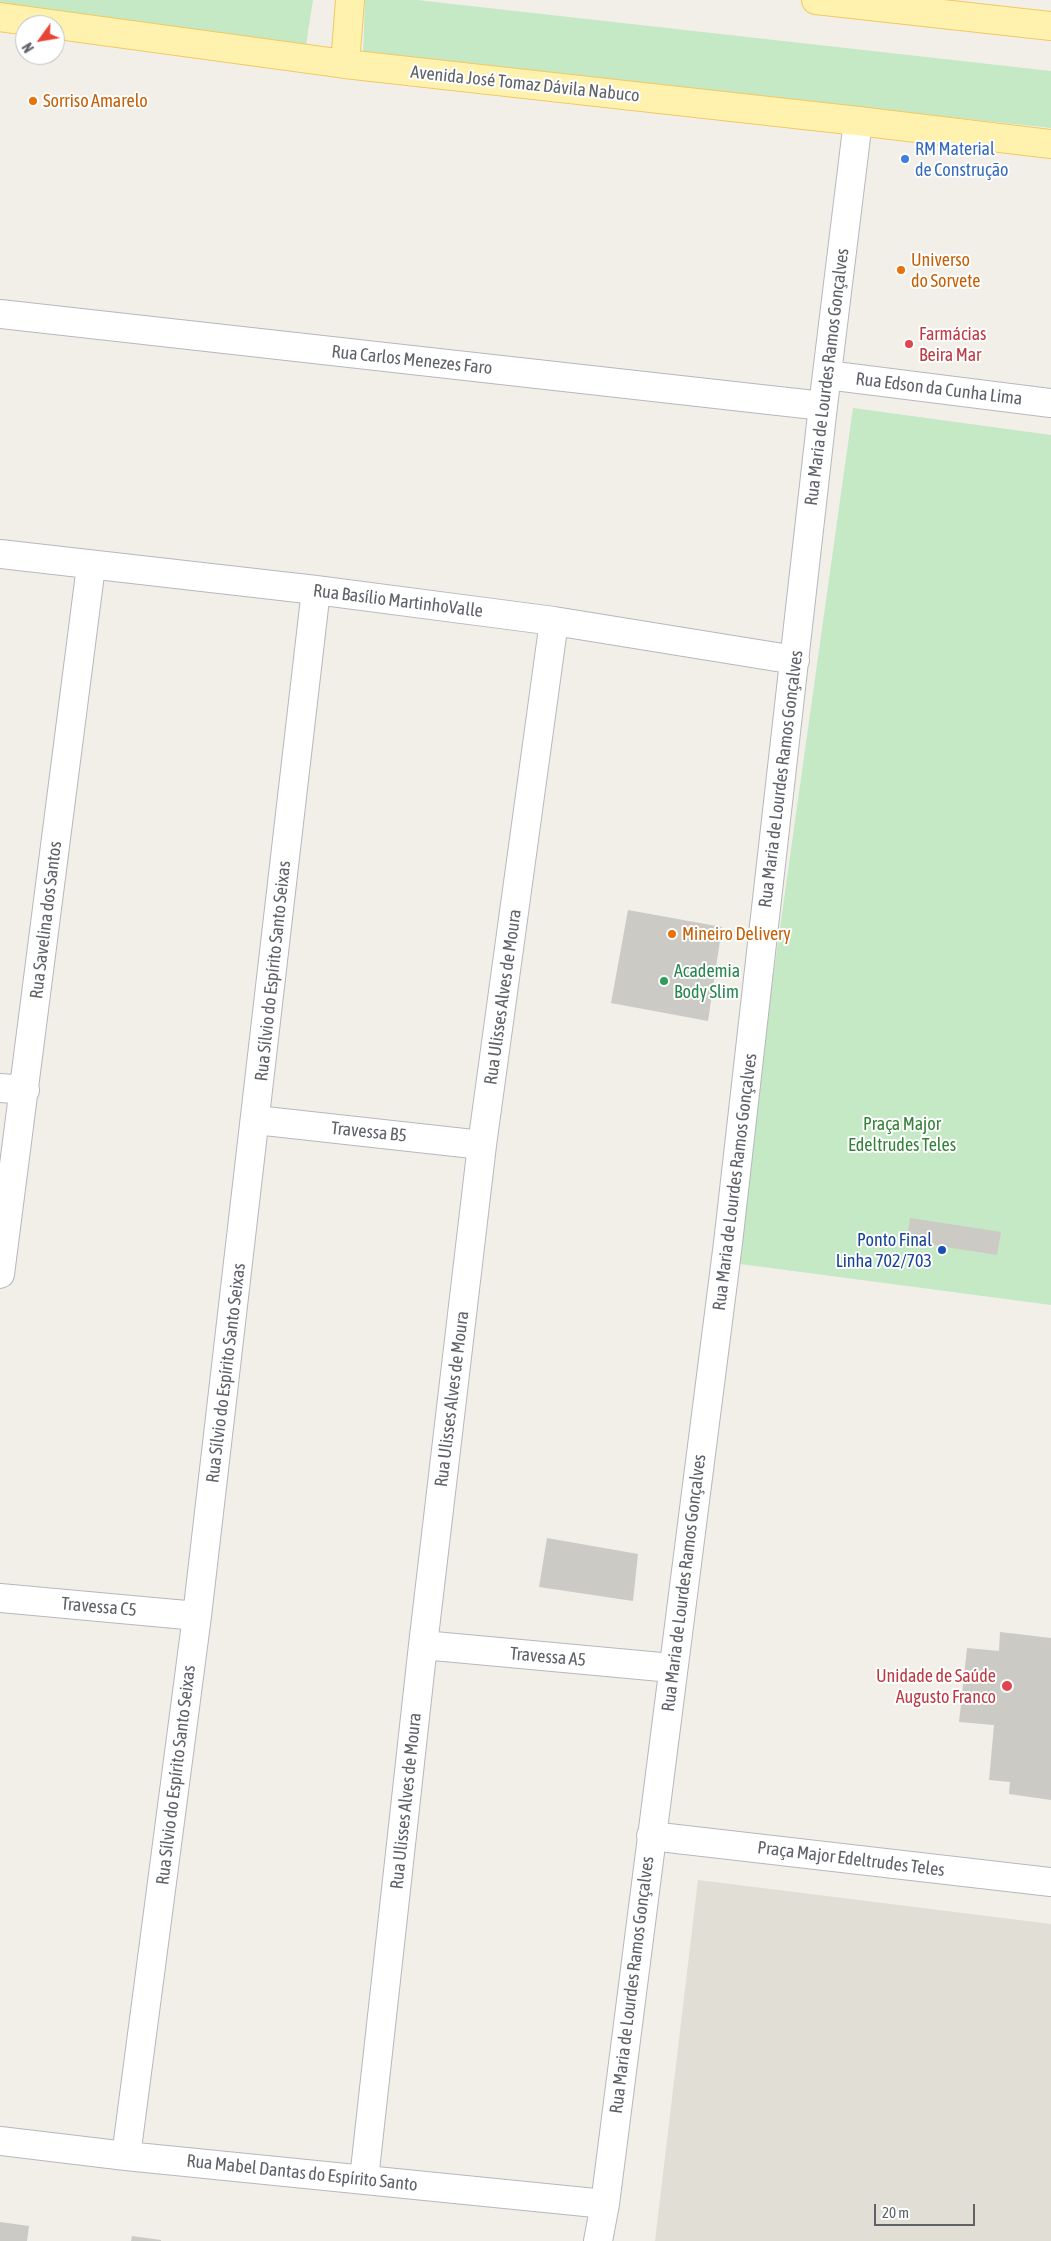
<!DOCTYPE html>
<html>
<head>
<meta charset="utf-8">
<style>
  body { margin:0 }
  #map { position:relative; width:1051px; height:2241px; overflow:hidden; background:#f1efe8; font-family:"Asap Condensed",sans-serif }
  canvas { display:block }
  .north { position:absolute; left:15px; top:15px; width:50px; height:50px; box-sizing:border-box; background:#fff; border:1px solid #bfc1c3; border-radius:50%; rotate:238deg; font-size:14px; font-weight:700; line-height:20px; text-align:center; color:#5f6368 }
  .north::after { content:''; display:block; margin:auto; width:18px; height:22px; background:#ea4335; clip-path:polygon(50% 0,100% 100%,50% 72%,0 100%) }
  .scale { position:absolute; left:874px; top:2204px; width:101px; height:22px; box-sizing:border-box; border:2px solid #5f6368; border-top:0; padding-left:6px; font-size:15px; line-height:18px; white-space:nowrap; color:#5f6368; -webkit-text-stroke:4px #fff; paint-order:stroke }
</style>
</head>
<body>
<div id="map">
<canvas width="1051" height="2241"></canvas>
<div class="north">N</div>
<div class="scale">20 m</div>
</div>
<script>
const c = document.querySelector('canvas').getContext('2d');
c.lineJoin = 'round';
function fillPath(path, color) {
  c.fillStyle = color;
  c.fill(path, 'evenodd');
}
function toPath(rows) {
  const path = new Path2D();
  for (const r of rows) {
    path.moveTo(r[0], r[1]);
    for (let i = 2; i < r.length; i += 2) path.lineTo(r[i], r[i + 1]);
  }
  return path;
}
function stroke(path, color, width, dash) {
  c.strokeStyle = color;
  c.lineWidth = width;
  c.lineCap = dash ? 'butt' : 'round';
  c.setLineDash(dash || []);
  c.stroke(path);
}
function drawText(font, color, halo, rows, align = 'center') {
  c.font = font + ' "Asap Condensed",sans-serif';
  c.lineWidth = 4;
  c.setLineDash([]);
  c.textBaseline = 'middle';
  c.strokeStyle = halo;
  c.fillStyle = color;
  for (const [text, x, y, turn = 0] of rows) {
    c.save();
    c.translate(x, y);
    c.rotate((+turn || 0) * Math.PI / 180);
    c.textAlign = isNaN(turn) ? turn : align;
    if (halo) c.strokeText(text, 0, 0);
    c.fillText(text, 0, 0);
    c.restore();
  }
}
fillPath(toPath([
  [698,1880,1051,1924,1051,2241,655,2241]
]), '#e1ded6');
fillPath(toPath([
  [0,0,313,0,306,45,0,6],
  [365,0,417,0,1051,71,1051,128,363,54],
  [853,408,1051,435,1051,1305,733,1263]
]), '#c5e8c5');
fillPath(toPath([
  [628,910,722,927,708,1021,611,1003],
  [910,1218,1001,1232,997,1255,907,1241],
  [547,1538,638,1554,633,1601,539,1587],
  [1000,1632,1051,1638,1051,1800,1009,1794,1010,1782,989,1780,994,1725,959,1722,967,1648,999,1651],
  [0,2222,29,2226,27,2241,0,2241],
  [132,2236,161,2240,161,2241,131,2241]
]), '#cccac5');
const minor = toPath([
  [0,314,823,406],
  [827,375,1051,403],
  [0,554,316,590,554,621,795,660],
  [0,1088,25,1090],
  [256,1120,482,1145],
  [0,1274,91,566],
  [0,1598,197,1616],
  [423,1645,672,1668],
  [651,1836,1051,1882],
  [0,2141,126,2156,605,2204],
  [126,2156,197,1616,316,590],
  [364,2179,423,1645,482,1145,554,621],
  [598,2241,605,2204,728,1243,823,406,858,121]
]);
const major = toPath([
  [816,0,1051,26],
  [0,17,345,64,858,121,1051,144],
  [345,64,350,0]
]);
stroke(minor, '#b5b8bc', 30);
stroke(major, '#f2c960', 30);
stroke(minor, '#fff', 28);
stroke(major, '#fff2af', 28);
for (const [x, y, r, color] of [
  [33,101,5,"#e8710a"],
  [905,159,5,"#3f7fe0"],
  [901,270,5,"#e8710a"],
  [909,344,5,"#e0444e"],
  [672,934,5,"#e8710a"],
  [664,981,5,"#2e9e5b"],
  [942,1250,5,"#1a4fb4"],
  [1007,1686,6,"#e0444e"]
]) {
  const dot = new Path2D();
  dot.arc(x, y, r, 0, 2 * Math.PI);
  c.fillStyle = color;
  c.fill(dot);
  stroke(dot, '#fff', 2);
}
drawText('18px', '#5f6368', '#fff', [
  ["Avenida José Tomaz Dávila Nabuco",525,84,6],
  ["Rua Carlos Menezes Faro",412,360,6],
  ["Rua Maria de Lourdes Ramos Gonçalves",827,377,-83],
  ["Rua Edson da Cunha Lima",939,389,7],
  ["Rua Basílio MartinhoValle",398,601,7],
  ["Rua Maria de Lourdes Ramos Gonçalves",781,779,-83],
  ["Rua Savelina dos Santos",46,920,-83],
  ["Rua Sílvio do Espírito Santo Seixas",273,971,-84],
  ["Rua Ulisses Alves de Moura",503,997,-82],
  ["Travessa B5",369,1132,6],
  ["Rua Maria de Lourdes Ramos Gonçalves",735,1182,-83],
  ["Rua Sílvio do Espírito Santo Seixas",226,1373,-83],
  ["Rua Ulisses Alves de Moura",452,1399,-83],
  ["Rua Maria de Lourdes Ramos Gonçalves",684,1583,-83],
  ["Travessa C5",99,1607,5],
  ["Travessa A5",548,1657,5],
  ["Rua Sílvio do Espírito Santo Seixas",176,1775,-83],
  ["Rua Ulisses Alves de Moura",406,1801,-84],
  ["Praça Major Edeltrudes Teles",851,1859,7],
  ["Rua Maria de Lourdes Ramos Gonçalves",632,1985,-83],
  ["Rua Mabel Dantas do Espírito Santo",302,2173,6]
]);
drawText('18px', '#c56008', '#fff', [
  ["Sorriso Amarelo",43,101],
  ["Universo",911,260],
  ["do Sorvete",911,281],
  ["Mineiro Delivery",682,934]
], 'left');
drawText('18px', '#366cbe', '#fff', [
  ["RM Material",915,149],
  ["de Construção",915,170]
], 'left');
drawText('18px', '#be3a42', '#fff', [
  ["Farmácias",919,334],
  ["Beira Mar",919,355],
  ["Unidade de Saúde",996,1676,"right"],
  ["Augusto Franco",996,1697,"right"]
], 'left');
drawText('18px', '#27864d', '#fff', [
  ["Academia",674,971],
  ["Body Slim",674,992]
], 'left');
drawText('18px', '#348238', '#fff', [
  ["Praça Major",902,1124],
  ["Edeltrudes Teles",902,1145]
]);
drawText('18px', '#164399', '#fff', [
  ["Ponto Final",932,1240],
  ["Linha 702/703",932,1261]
], 'right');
</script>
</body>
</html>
